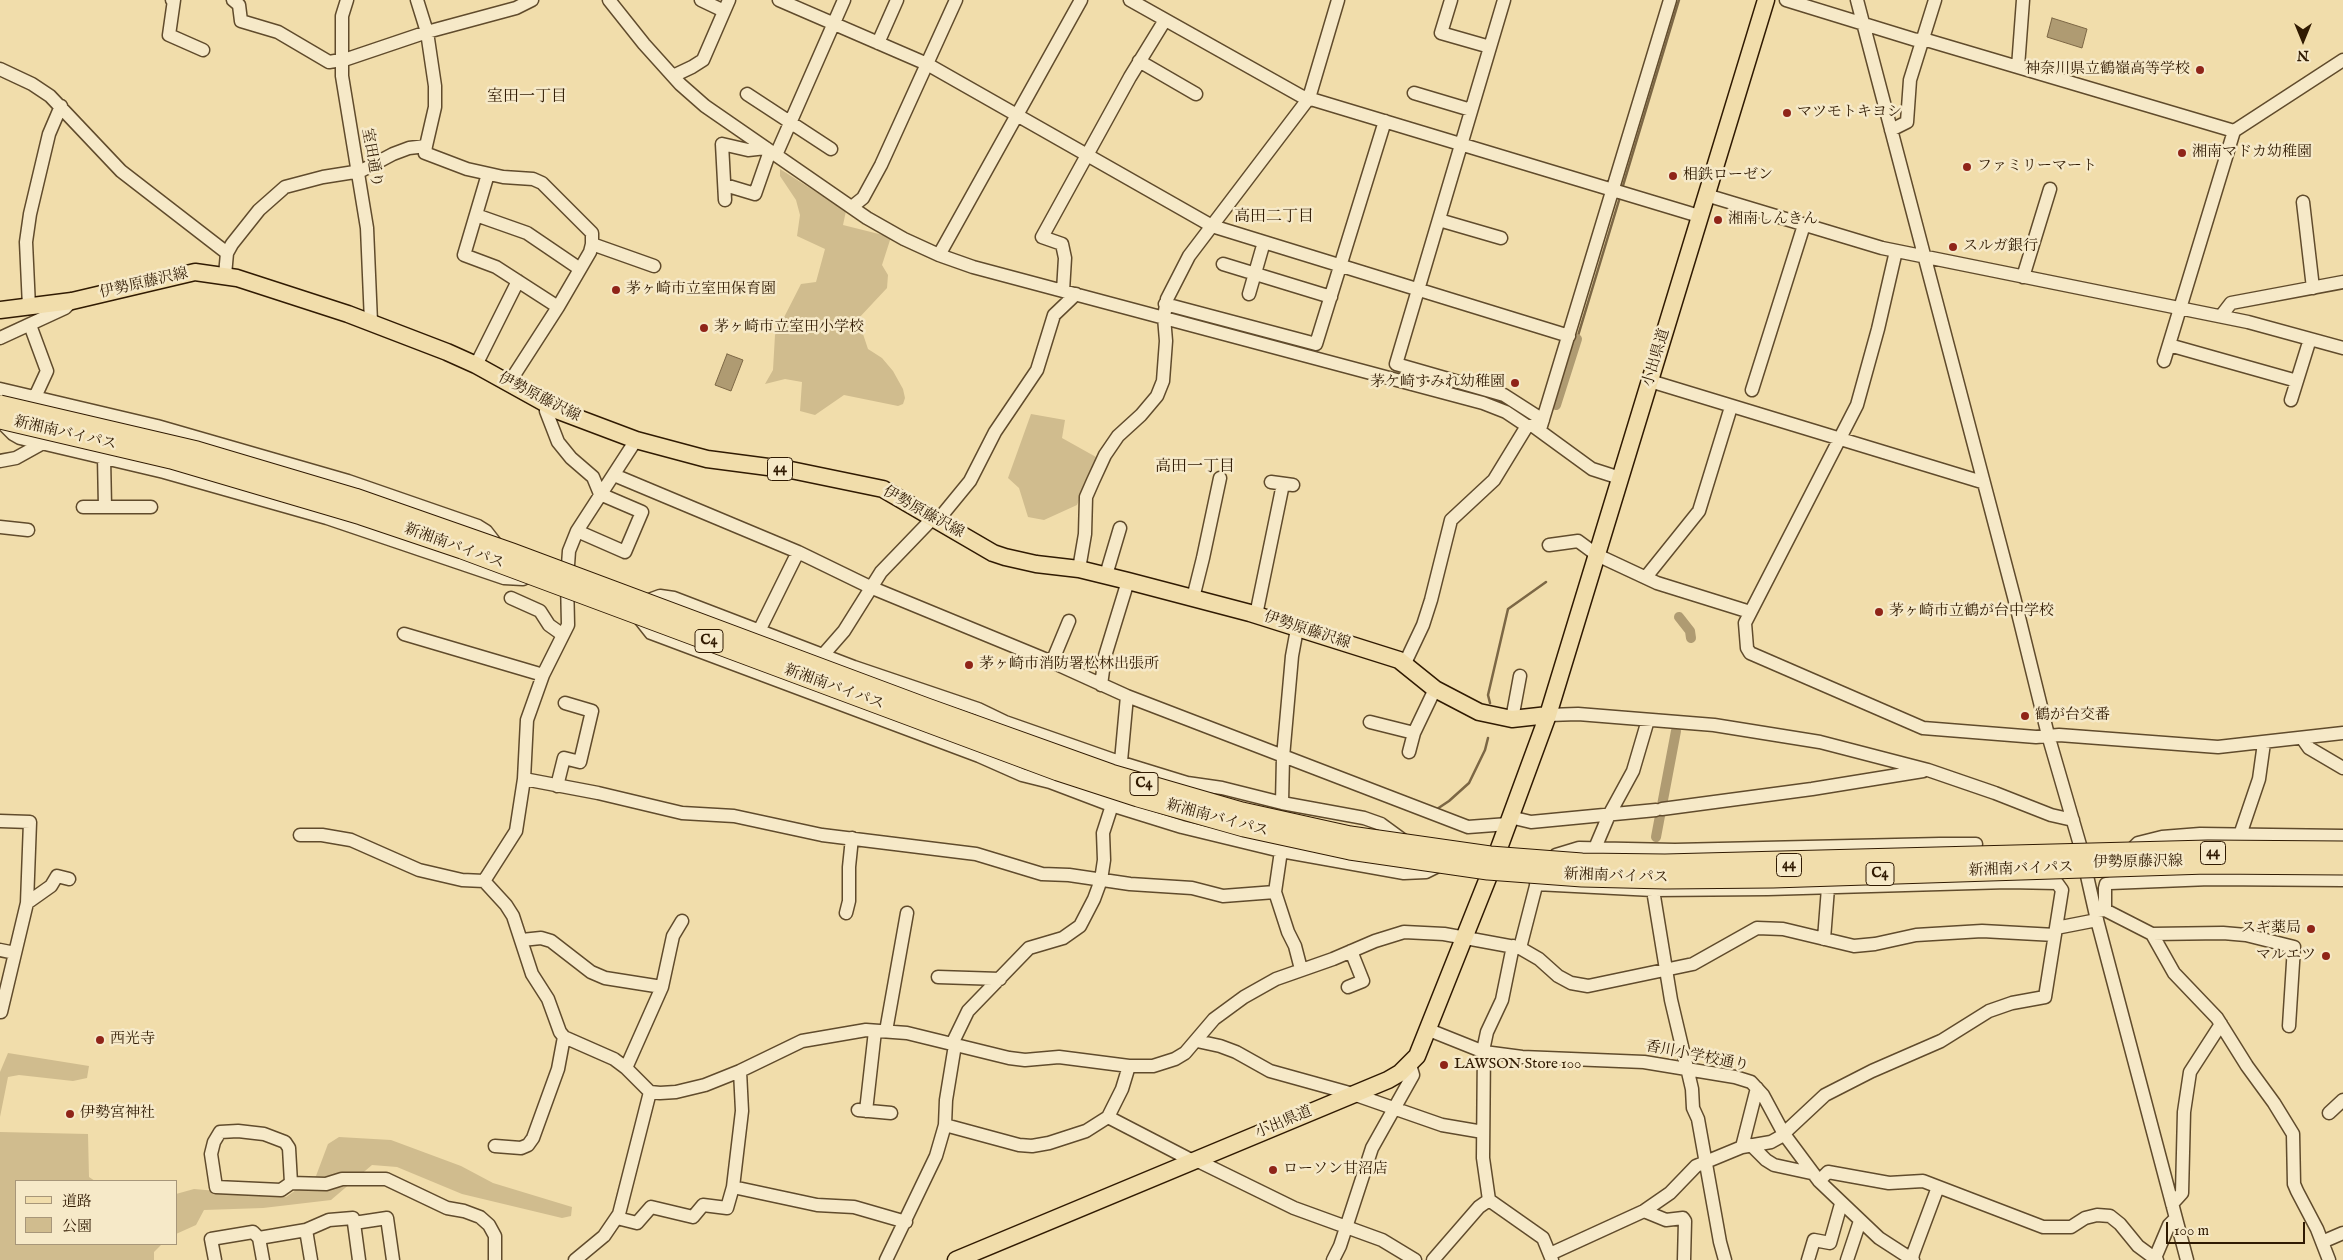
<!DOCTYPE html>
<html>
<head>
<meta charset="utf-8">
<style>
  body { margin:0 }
  #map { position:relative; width:2343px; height:1260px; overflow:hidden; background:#f1ddab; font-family:"IM FELL English","Noto Serif JP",serif }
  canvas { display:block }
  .legend { position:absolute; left:15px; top:1180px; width:162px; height:65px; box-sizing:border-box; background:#f6e9c8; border:1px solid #a79679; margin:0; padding:6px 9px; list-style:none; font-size:15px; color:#301a02 }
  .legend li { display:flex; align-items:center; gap:10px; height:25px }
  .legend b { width:25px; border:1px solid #a79679 }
  .north { position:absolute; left:2278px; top:15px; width:50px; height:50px; -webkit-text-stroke:4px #f6e9c8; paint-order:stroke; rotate:180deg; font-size:14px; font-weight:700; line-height:20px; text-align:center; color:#301a02 }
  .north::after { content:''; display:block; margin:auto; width:18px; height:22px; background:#301a02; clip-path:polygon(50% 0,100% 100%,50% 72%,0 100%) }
  .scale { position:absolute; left:2166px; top:1222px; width:139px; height:22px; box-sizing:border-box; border:2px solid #301a02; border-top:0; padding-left:6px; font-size:15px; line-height:18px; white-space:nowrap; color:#301a02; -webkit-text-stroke:4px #f6e9c8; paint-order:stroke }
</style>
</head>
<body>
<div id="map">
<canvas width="2343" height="1260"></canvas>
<ul class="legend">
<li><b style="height:6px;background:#f1ddab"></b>道路</li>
<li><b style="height:14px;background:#d0bc8e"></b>公園</li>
</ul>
<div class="north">N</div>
<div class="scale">100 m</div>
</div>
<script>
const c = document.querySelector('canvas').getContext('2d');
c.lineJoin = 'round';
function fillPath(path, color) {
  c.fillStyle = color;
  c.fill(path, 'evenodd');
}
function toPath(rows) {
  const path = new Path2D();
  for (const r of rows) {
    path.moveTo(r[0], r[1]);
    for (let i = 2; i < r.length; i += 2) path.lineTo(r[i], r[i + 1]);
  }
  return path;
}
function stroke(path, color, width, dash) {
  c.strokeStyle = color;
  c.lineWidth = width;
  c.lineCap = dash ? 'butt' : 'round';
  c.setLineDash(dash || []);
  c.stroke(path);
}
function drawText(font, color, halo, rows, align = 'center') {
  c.font = font + ' "IM FELL English","Noto Serif JP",serif';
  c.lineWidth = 5;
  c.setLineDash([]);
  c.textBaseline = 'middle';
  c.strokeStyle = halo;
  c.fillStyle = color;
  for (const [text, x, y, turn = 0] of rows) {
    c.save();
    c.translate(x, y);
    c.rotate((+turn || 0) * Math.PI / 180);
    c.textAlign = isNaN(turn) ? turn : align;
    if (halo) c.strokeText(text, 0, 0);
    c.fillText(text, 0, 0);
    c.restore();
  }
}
fillPath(toPath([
  [780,169,846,211,843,225,891,237,882,265,888,275,887,288,858,319,868,349,882,358,893,371,903,389,905,398,903,404,898,406,844,395,815,415,800,411,802,382,785,379,765,384,773,370,775,335,801,284,816,282,825,249,797,236,800,215,796,200,780,176],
  [1031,414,1065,420,1062,438,1096,457,1077,505,1044,520,1028,517,1019,488,1008,478],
  [8,1053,89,1066,87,1078,73,1081,19,1075,8,1077,0,1117,0,1072],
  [0,1132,88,1134,89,1177,95,1181,16,1181,16,1244,162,1244,154,1252,154,1260,0,1260],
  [339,1137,391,1140,461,1166,493,1183,572,1207,571,1216,562,1218,462,1194,397,1167,372,1165,331,1200,263,1208,204,1210,196,1225,176,1234,176,1194,194,1189,286,1197,316,1176,328,1144]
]), '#d0bc8e');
const water = toPath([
  [2052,18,2087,29,2082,48,2047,37,2052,18],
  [727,354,743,360,731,391,715,385,727,354]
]);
fillPath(water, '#af9b72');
stroke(water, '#7c6745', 1);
stroke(toPath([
  [1622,189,1679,0],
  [1577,339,1620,197],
  [1490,703,1488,695,1508,609,1546,582],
  [1437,809,1449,801,1469,783,1485,750,1488,738]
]), '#7c6745', 2.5);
stroke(toPath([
  [1556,405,1577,339],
  [1679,617,1690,631,1691,638],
  [1656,837,1676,731]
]), '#af9b72', 10);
const minor = toPath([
  [172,0,174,0,169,35,203,50],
  [233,0,239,5,241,21,278,32,329,62,347,59,427,32,516,8,532,0],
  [347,0,342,16,342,76,367,228,371,322],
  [417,0,427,32,435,86,435,107,426,146],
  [609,0,644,44,680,84,705,106,867,218,904,239,939,255,973,267,1483,403,1506,412,1527,426,1533,426,1592,469,1620,478],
  [701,0,724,11],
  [779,0,927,64,1212,226,1569,336],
  [1130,0,1301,96,1699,216],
  [1451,0,1441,33,1490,47],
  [1504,0,1396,364,1504,395,1543,420],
  [1786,0,1916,40,1923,39,2234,131],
  [1857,0,2014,597,2048,735,2080,845,2097,920,2187,1260],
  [878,43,897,0],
  [1139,61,1196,94],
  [2018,67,2023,0],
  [0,69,32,84,50,96,121,171,227,253],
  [673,76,692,67,703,60,729,0],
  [1414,93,1471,110],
  [747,94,831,149],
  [1891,130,1907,122,1910,80,1935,0],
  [776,155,844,0],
  [488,174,464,255,496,267,558,307],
  [725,185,755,194,770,151],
  [1706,195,1882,248,2248,322,2343,348],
  [725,200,722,144,748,150,766,148],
  [2303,202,2313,288],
  [853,206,863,198,881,165,956,0],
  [476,215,527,233,580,269],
  [1439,220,1501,238],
  [592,244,654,266],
  [1896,251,1878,329,1857,405,1745,623,1747,648,1750,653,1923,728,2036,737,2059,735,2218,747,2343,733],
  [939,255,1081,0],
  [1223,264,1331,297],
  [225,275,227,253,232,244,259,210,285,187,323,177,361,171,393,154,409,148,426,146,425,153,467,169,503,177,533,179,542,183,592,233,592,244,590,252,558,307,509,383],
  [2023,277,2050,189],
  [1063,291,1065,258,1062,244,1042,237,1130,77,1165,20],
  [1249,294,1264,242],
  [1165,304,1316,344,1385,121],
  [29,307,26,242,30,214,49,134,61,106],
  [2221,316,2231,303,2343,282],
  [30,325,47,371,35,397],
  [0,338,65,308,72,301],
  [2169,345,2297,381],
  [2164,361,2234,131,2343,60],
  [476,365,518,281],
  [1650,381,1982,482],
  [0,389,157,426,348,481,478,526,486,531,500,549],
  [1752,390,1804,225],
  [2291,400,2310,339],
  [547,405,546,411,558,442,571,458,593,477,600,494,642,512,625,552,577,531],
  [0,421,13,434,20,438,164,472,327,518,504,578,523,579,532,574],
  [1541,426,1670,0],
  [104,457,105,507],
  [0,461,16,458,43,443],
  [614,475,798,552,870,587,1052,662,1127,696,1468,827,1508,824],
  [1271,482,1293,485],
  [83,507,151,507],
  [938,520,970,481,995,432,1037,370,1054,315,1076,294],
  [0,527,28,530],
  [1549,545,1578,541,1597,555,1657,583,1750,612],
  [1079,569,1085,534,1086,497,1093,481,1105,455,1118,436,1141,415,1157,396,1163,381,1166,341,1164,317,1167,299,1189,256,1309,98,1338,0],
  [1106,575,1120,528],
  [1646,577,1699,511,1731,407],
  [511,598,540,611,549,625,563,635],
  [1193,598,1203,558,1220,478],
  [641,603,660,596,674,598,854,667,978,709,1005,722,1122,763,1187,783,1222,788,1282,803,1364,818,1381,824,1407,843],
  [636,614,651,633,979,756,1022,775,1050,782,1108,804,1182,827,1281,851,1404,873,1426,872,1442,864],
  [1256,615,1283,484],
  [759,631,798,552],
  [404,634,543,675],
  [823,655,844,631,881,572,933,518],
  [1052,662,1069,621],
  [1405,663,1423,625,1431,600,1451,520,1494,480,1527,426],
  [1101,685,1105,656,1128,581],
  [1548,715,1578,714,1714,725,1820,742,1928,770,1995,793,2051,815,2073,820],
  [1512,719,1520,676],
  [1370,722,1414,733],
  [2302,738,2309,748,2343,768],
  [1409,752,1414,733,1435,689],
  [1120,772,1127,696],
  [524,779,598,793,682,813,734,816,822,835,976,854,1042,874,1069,875,1130,884,1192,888,1223,896,1275,892],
  [557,786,564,758,580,762,592,711,565,703],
  [1282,803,1283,757,1292,656,1297,629],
  [1662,809,1812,789,1923,771],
  [1510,817,1531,822,1656,810],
  [0,821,30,822,27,903],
  [300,835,322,835,351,840,419,870,462,880,484,881,506,905,513,916,532,974,548,999,560,1032,564,1037,614,1059,626,1068,650,1092,660,1093,676,1092,705,1085,740,1071,802,1041,866,1030,907,1033,1009,1058,1025,1060,1059,1057,1129,1066,1153,1066,1175,1059,1185,1053,1214,1019,1244,997,1276,979,1333,959,1375,941,1404,932,1444,934,1520,948,1539,959,1558,976,1571,983,1588,986,1693,964,1757,928,1783,929,1854,946,1875,944,1916,935,1982,931,2055,935],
  [2240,835,2259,779,2264,743],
  [1940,844,1976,844],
  [1595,848,1609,815,1633,771,1648,720],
  [1281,851,1275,892,1288,932,1295,946,1301,969],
  [2127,854,2138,843,2162,837,2200,834,2343,836],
  [1552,862,1556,855,1579,848,1675,850,1940,844,1947,861],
  [2209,862,2210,879,2343,880],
  [484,881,516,831,524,779,527,720,543,675,568,625,567,579,569,551,577,531,636,440],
  [1536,884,1653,890,1768,889,2008,882,2015,877],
  [1653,890,1671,1000,1692,1089,1693,1108,1698,1119,1720,1242,1725,1260],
  [2105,910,2105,888,2106,884,2110,883,2210,879],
  [2095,911,2105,910,2152,934,2174,973,2217,1018,2247,1066,2274,1103,2293,1134,2294,1184,2297,1191,2317,1229,2329,1260],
  [846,913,849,901,849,867,852,838],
  [2056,928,2097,920],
  [2152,934,2223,933,2246,935,2294,947,2289,1026],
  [1824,939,1828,888],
  [522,940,541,938,551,941,591,972,605,978,662,987],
  [1513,946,1502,1000,1487,1032,1484,1046,1483,1158,1489,1200,1543,1238,1552,1260],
  [1520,948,1538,878],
  [0,950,15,953],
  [938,977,1000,979],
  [1348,987,1363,981,1351,951],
  [1,1012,27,903,51,886,57,876,69,879],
  [1429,1030,1484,1052,1522,1057,1644,1062,1735,1077,1751,1082,1763,1095,1784,1134,1819,1181,1879,1238,1913,1260],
  [886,1031,907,913],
  [1197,1041,1220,1046,1236,1052,1270,1071,1353,1094,1442,1125,1483,1132],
  [952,1044,968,1011,1029,948,1063,938,1080,926,1094,899,1101,880,1104,860,1103,833,1114,799],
  [626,1068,662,987,673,936,682,921],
  [858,1110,891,1113],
  [866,1111,875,1031],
  [2329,1113,2343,1100],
  [1108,1117,1193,1161],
  [945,1125,1019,1145,1032,1146,1049,1143,1086,1131,1108,1117,1122,1089,1129,1066],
  [1751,1145,1766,1160,1774,1165,1811,1173],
  [495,1146,521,1148,528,1145,533,1138,558,1069,564,1037],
  [1742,1147,1757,1088],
  [1196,1160,1294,1208,1382,1240,1415,1260],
  [1819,1181,1828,1172,1889,1183,1923,1181,2043,1227,2071,1227,2085,1218,2097,1215,2110,1216,2120,1224,2138,1246,2157,1260],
  [291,1183,289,1148,285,1142,264,1134,238,1131,220,1132,214,1142,211,1154,216,1187,281,1190,291,1183,326,1184,342,1179,386,1179,447,1208,464,1211,480,1217,489,1225,495,1236,495,1260],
  [733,1187,742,1111,740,1071],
  [2172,1204,2182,1193,2184,1112,2190,1072,2221,1024],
  [1644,1211,1666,1220,1683,1218,1685,1221,1684,1260],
  [617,1218,637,1223,651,1207,693,1217,703,1205,727,1208,733,1187,817,1205,854,1207,906,1222],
  [354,1223,359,1260],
  [306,1230,311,1260],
  [259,1238,263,1260],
  [2322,1242,2343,1233],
  [1550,1254,1644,1211,1670,1193,1696,1166,1742,1147,1771,1142,1780,1137,1825,1095,1872,1071,1941,1041,1989,1011,2012,1003,2045,997,2062,890,2057,883,2008,882],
  [2155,1258,2169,1225,2175,1219],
  [215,1260,211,1239,253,1232,259,1238,306,1230,329,1220,353,1218,354,1223,387,1218,393,1260],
  [575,1260,604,1236,619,1214,650,1092],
  [886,1260,936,1156,945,1125,946,1100,955,1045],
  [1333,1260,1340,1246,1372,1148,1413,1075,1410,1065],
  [1433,1260,1479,1207,1489,1200],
  [1808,1260,1814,1240,1830,1243,1841,1204],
  [1847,1260,1860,1221],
  [1912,1260,1913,1254,1938,1187]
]);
const major = toPath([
  [0,310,72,301,195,272,237,278,348,314,447,352,476,365,559,411,636,440,707,459,791,470,883,489,993,553,1005,557,1036,564,1079,569,1128,581,1250,613,1399,660,1435,689,1479,712,1512,719,1548,715],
  [956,1260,1388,1080,1400,1073,1417,1056,1488,878,1548,715,1766,0]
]);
stroke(minor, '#604b2c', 15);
stroke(major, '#301a02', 19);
stroke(minor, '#f6e9c8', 12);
stroke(major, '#f1ddab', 16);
const highwayBridge = toPath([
  [0,405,197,451,355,498,512,553,927,708,1111,774,1242,812,1350,836,1490,856,1582,863,1665,864,2208,850,2343,851],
  [0,419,171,459,361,515,462,549,1058,771,1138,797,1244,827,1350,850,1488,870,1582,877,1665,879,1773,878,2207,864,2343,865]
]);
stroke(highwayBridge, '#301a02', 21, []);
stroke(highwayBridge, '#f1ddab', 19);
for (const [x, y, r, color] of [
  [2200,70,5,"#8f2418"],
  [1787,113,5,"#8f2418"],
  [2182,153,5,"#8f2418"],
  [1967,167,5,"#8f2418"],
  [1673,176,5,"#8f2418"],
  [1718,220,5,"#8f2418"],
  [1953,247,5,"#8f2418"],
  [616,290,5,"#8f2418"],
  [704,328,5,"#8f2418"],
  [1515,383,5,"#8f2418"],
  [1879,612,5,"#8f2418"],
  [969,665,5,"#8f2418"],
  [2025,716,5,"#8f2418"],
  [2311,929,5,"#8f2418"],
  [2326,956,5,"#8f2418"],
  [100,1040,5,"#8f2418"],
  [1444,1065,5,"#8f2418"],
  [70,1114,5,"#8f2418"],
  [1273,1170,5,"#8f2418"]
]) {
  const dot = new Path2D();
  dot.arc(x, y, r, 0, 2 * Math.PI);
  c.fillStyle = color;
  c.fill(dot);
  stroke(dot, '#f6e9c8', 2);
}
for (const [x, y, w] of [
  [780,469,25],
  [709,641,28],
  [1144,784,28],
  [2213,853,25],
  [1789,865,25],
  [1880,874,28]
]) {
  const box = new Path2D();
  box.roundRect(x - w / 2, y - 11.5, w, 23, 4);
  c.fillStyle = '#f6e9c8';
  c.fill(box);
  stroke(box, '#301a02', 1);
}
drawText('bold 14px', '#301a02', null, [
  ["44",780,469],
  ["C4",709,641],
  ["C4",1144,784],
  ["44",2213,853],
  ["44",1789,865],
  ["C4",1880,874]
]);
drawText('15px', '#301a02', '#f6e9c8', [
  ["神奈川県立鶴嶺高等学校",2190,70,"right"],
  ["マツモトキヨシ",1797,113],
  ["湘南マドカ幼稚園",2192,153],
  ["ファミリーマート",1977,167],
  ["相鉄ローゼン",1683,176],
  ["湘南しんきん",1728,220],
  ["スルガ銀行",1963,247],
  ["茅ヶ崎市立室田保育園",626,290],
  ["茅ヶ崎市立室田小学校",714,328],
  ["茅ケ崎すみれ幼稚園",1505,383,"right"],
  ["茅ヶ崎市立鶴が台中学校",1889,612],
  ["茅ヶ崎市消防署松林出張所",979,665],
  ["鶴が台交番",2035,716],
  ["スギ薬局",2301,929,"right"],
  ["マルエツ",2316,956,"right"],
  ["西光寺",110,1040],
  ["LAWSON Store 100",1454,1065],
  ["伊勢宮神社",80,1114],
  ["ローソン甘沼店",1283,1170]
], 'left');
drawText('15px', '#301a02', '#f6e9c8', [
  ["室田通り",371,158,80],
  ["伊勢原藤沢線",144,284,-13],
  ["小出県道",1657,358,-73],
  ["伊勢原藤沢線",539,398,27],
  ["新湘南バイパス",65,434,13],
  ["伊勢原藤沢線",923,513,29],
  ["新湘南バイパス",454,547,20],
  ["伊勢原藤沢線",1307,631,18],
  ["新湘南バイパス",834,688,20],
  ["新湘南バイパス",1217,819,15],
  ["伊勢原藤沢線",2138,863,-1],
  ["新湘南バイパス",2021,870,-2],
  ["新湘南バイパス",1616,877,2],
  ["香川小学校通り",1697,1057,11],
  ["小出県道",1284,1123,-23]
]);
drawText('16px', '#301a02', '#f6e9c8', [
  ["室田一丁目",527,98],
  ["高田二丁目",1274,218],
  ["高田一丁目",1195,468]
]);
</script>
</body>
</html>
